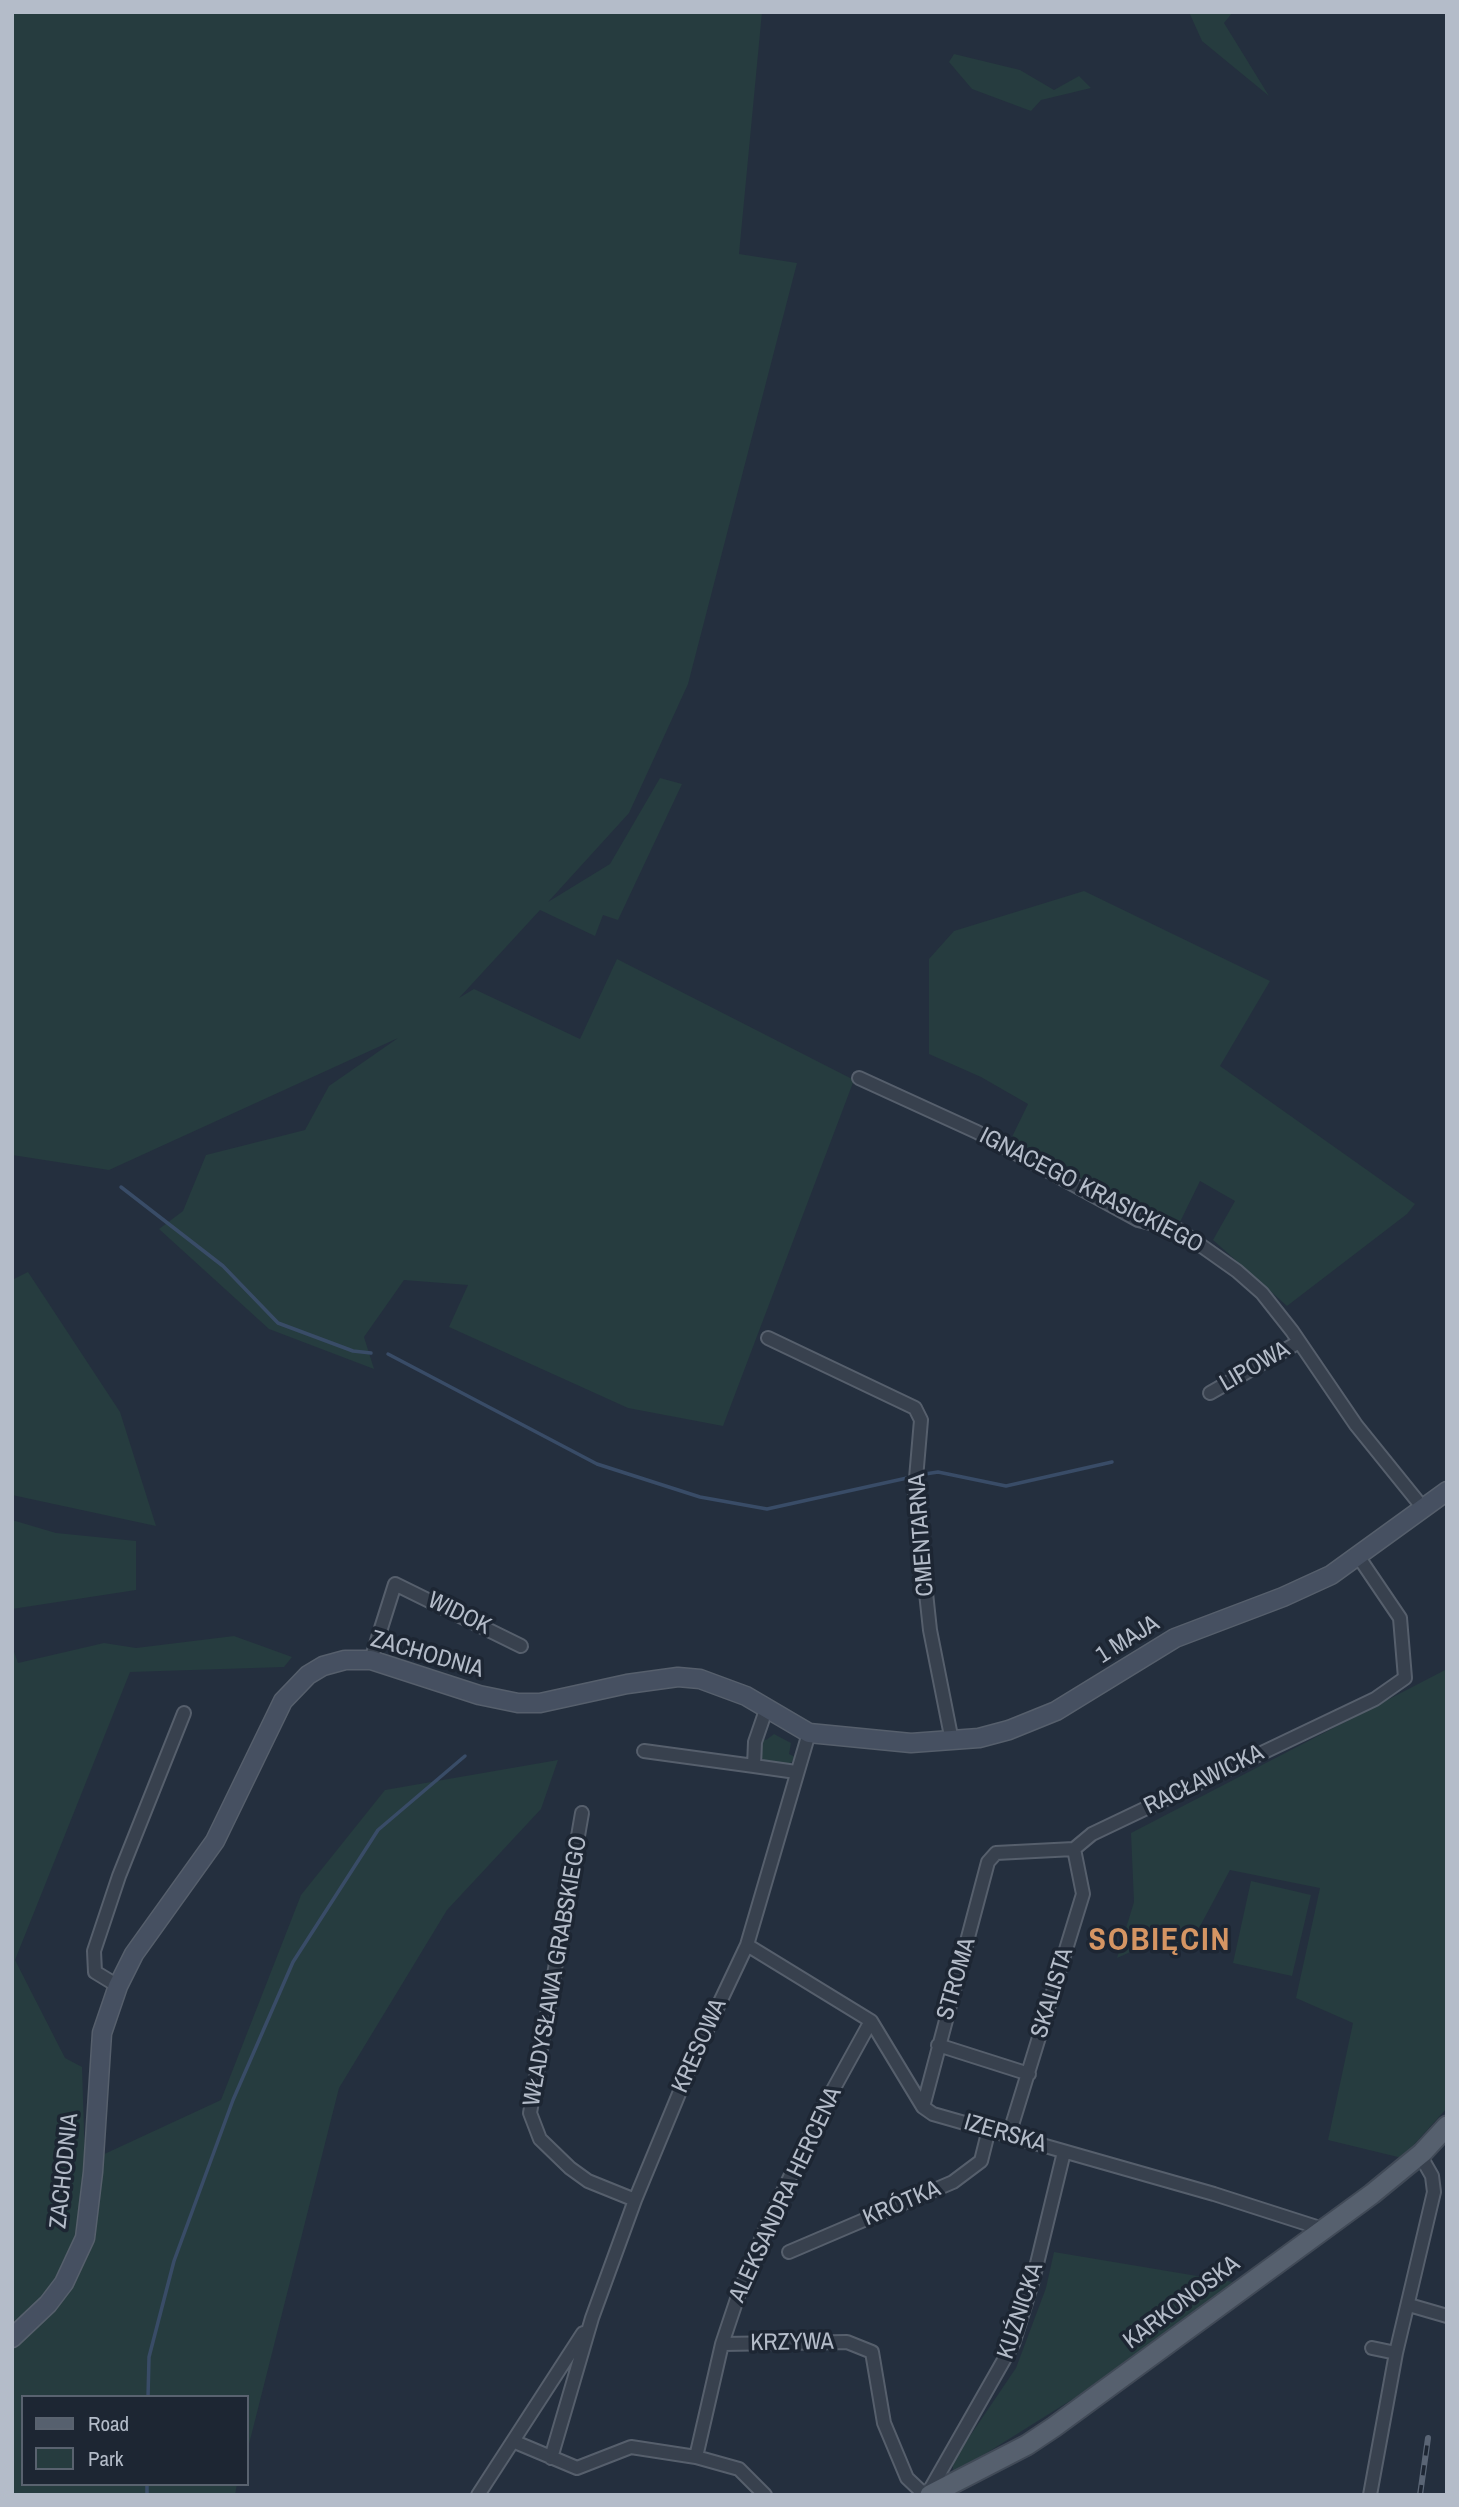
<!DOCTYPE html>
<html>
<head>
<meta charset="utf-8">
<style>
  body { margin:0 }
  #map { position:relative; width:1459px; height:2507px; overflow:hidden; background:#242f3e; font-family:"Archivo Narrow",sans-serif }
  canvas { display:block }
  .frame { position:absolute; inset:0; border:14px solid #b4bcc9; pointer-events:none }
  .legend { position:absolute; left:21px; top:2395px; width:228px; height:91px; box-sizing:border-box; background:#1d2633; border:2px solid #59626f; margin:0; padding:9px 12px; list-style:none; font-size:21px; color:#b4bcc9 }
  .legend li { display:flex; align-items:center; gap:14px; height:35px }
  .legend b { width:35px; border:2px solid #59626f }
</style>
</head>
<body>
<div id="map">
<canvas width="1459" height="2507"></canvas>
<div class="frame"></div>
<ul class="legend">
<li><b style="height:9px;background:#56606e"></b>Road</li>
<li><b style="height:19px;background:#263c3f"></b>Park</li>
</ul>
</div>
<script>
const c = document.querySelector('canvas').getContext('2d');
c.lineJoin = 'round';
function fillPath(path, color) {
  c.fillStyle = color;
  c.fill(path, 'evenodd');
}
function toPath(rows) {
  const path = new Path2D();
  for (const r of rows) {
    path.moveTo(r[0], r[1]);
    for (let i = 2; i < r.length; i += 2) path.lineTo(r[i], r[i + 1]);
  }
  return path;
}
function stroke(path, color, width, dash) {
  c.strokeStyle = color;
  c.lineWidth = width;
  c.lineCap = dash ? 'butt' : 'round';
  c.setLineDash(dash || []);
  c.stroke(path);
}
function drawText(font, color, halo, rows, align = 'center') {
  c.font = font + ' "Archivo Narrow",sans-serif';
  c.lineWidth = 7;
  c.setLineDash([]);
  c.textBaseline = 'middle';
  c.strokeStyle = halo;
  c.fillStyle = color;
  for (const [text, x, y, turn = 0] of rows) {
    c.save();
    c.translate(x, y);
    c.rotate((+turn || 0) * Math.PI / 180);
    c.textAlign = isNaN(turn) ? turn : align;
    if (halo) c.strokeText(text, 0, 0);
    c.fillText(text, 0, 0);
    c.restore();
  }
}
fillPath(toPath([
  [12,12,762,12,739,254,797,263,688,684,629,813,548,902,610,864,660,778,682,784,618,920,603,915,595,936,540,910,459,998,474,989,580,1039,617,959,854,1080,723,1426,628,1408,449,1327,468,1285,404,1280,364,1337,374,1369,269,1329,159,1229,183,1211,206,1155,305,1130,329,1086,398,1038,109,1170,12,1155],
  [1189,12,1233,12,1224,23,1269,96,1202,41],
  [954,54,1020,70,1054,90,1079,76,1091,88,1041,100,1031,111,972,89,949,62],
  [1084,891,1270,981,1220,1066,1415,1204,1407,1214,1287,1306,1213,1240,1235,1201,1200,1181,1180,1222,1105,1191,1010,1141,1028,1104,981,1077,929,1054,929,959,954,931],
  [28,1272,120,1412,156,1526,12,1495,12,1280],
  [12,1520,56,1533,136,1541,136,1590,12,1609],
  [234,1636,292,1657,284,1667,130,1672,15,1960,65,2058,82,2067,85,2163,221,2100,301,1895,385,1790,558,1760,541,1809,447,1910,339,2088,247,2452,247,2397,23,2397,23,2484,237,2484,235,2495,12,2495,12,1646,18,1663,104,1643,136,1648],
  [1447,1669,1447,2108,1402,2158,1328,2140,1353,2023,1296,1998,1320,1888,1230,1870,1189,1947,1146,1945,1117,1958,1134,1902,1131,1833],
  [774,1734,791,1743,789,1754,795,1757,792,1762,785,1765,766,1763,762,1758,760,1738,766,1740],
  [1251,1881,1311,1895,1292,1976,1233,1963],
  [1054,2252,1233,2282,1081,2394,953,2474,953,2461,1016,2368,1046,2288]
]), '#263c3f');
stroke(toPath([
  [121,1187,223,1266,278,1323,353,1351,371,1353],
  [388,1354,597,1464,700,1497,767,1509,907,1478],
  [925,1474,938,1472,1006,1486,1112,1462],
  [148,2397,149,2357,174,2261,233,2100,293,1962,378,1830,465,1756],
  [147,2495,147,2484]
]), '#394c67', 3.5);
const street = toPath([
  [859,1078,977,1132,1138,1220,1179,1230,1237,1271,1262,1293,1292,1331,1356,1425,1423,1508],
  [768,1338,915,1408,921,1420,915,1490,930,1630,952,1741],
  [1210,1393,1299,1342],
  [371,1660,395,1584,521,1646],
  [766,1710,755,1742,754,1766,796,1772],
  [644,1751,754,1766],
  [582,1813,530,2113,540,2139,570,2168,588,2181,635,2200],
  [747,1945,871,2021,923,2107,933,2114,1214,2194,1323,2229],
  [118,1986,95,1972,94,1951,119,1876,184,1713],
  [938,2045,1029,2074],
  [923,2107,988,1862,996,1853,1074,1849,1092,1834,1375,1699,1405,1678,1400,1618,1358,1556],
  [1009,2135,1083,1894,1074,1849],
  [789,2252,953,2182,981,2161,989,2129],
  [1409,2305,1447,2316],
  [722,2344,847,2342,872,2352,884,2423,907,2478,925,2495],
  [1372,2348,1396,2353],
  [515,2442,577,2468,631,2447,696,2457,739,2469,765,2495],
  [696,2457,722,2344,739,2293,767,2225,823,2108,871,2021],
  [551,2458,592,2318,635,2200,695,2055,747,1945,809,1733],
  [478,2495,583,2333],
  [927,2495,1013,2344,1033,2280,1064,2152],
  [1370,2495,1396,2353,1434,2192,1432,2176,1420,2155]
]);
const secondary = toPath([
  [12,2338,48,2304,64,2283,85,2238,93,2172,102,2033,118,1986,134,1954,215,1841,283,1701,308,1675,323,1666,345,1660,371,1660,479,1695,518,1703,540,1703,627,1684,678,1677,700,1679,746,1696,809,1733,911,1743,979,1738,1009,1730,1056,1711,1175,1638,1283,1597,1331,1575,1447,1491]
]);
const primary = toPath([
  [930,2495,1027,2445,1054,2427,1372,2194,1422,2153,1447,2126]
]);
stroke(street, '#565f6c', 16);
stroke(secondary, '#565f6c', 21);
stroke(primary, '#414a57', 23);
stroke(street, '#38414e', 12);
stroke(secondary, '#465061', 18);
stroke(primary, '#56606e', 19);
const rail = toPath([
  [1420,2495,1428,2438]
]);
stroke(rail, '#5a6575', 6);
stroke(rail, '#1d2633', 3.5, [10]);
drawText('24px', '#b4bcc9', '#1d2633', [
  ["IGNACEGO KRASICKIEGO",1091,1191,27],
  ["LIPOWA",1255,1367,-30],
  ["CMENTARNA",922,1535,-94],
  ["WIDOK",459,1614,26],
  ["1 MAJA",1128,1640,-32],
  ["ZACHODNIA",427,1655,16],
  ["RACŁAWICKA",1204,1780,-26],
  ["WŁADYSŁAWA GRABSKIEGO",556,1971,-80],
  ["STROMA",957,1979,-74],
  ["SKALISTA",1053,1993,-73],
  ["KRESOWA",700,2046,-66],
  ["IZERSKA",1005,2134,16],
  ["ZACHODNIA",65,2171,-84],
  ["ALEKSANDRA HERCENA",786,2195,-65],
  ["KRÓTKA",902,2204,-23],
  ["KARKONOSKA",1182,2303,-37],
  ["KUŹNICKA",1021,2311,-72],
  ["KRZYWA",792,2343,-1]
]);
c.letterSpacing = '2px';
drawText('bold 32px', '#d59563', '#1d2633', [
  ["SOBIĘCIN",1160,1941]
]);
c.letterSpacing = '0px';
</script>
</body>
</html>
